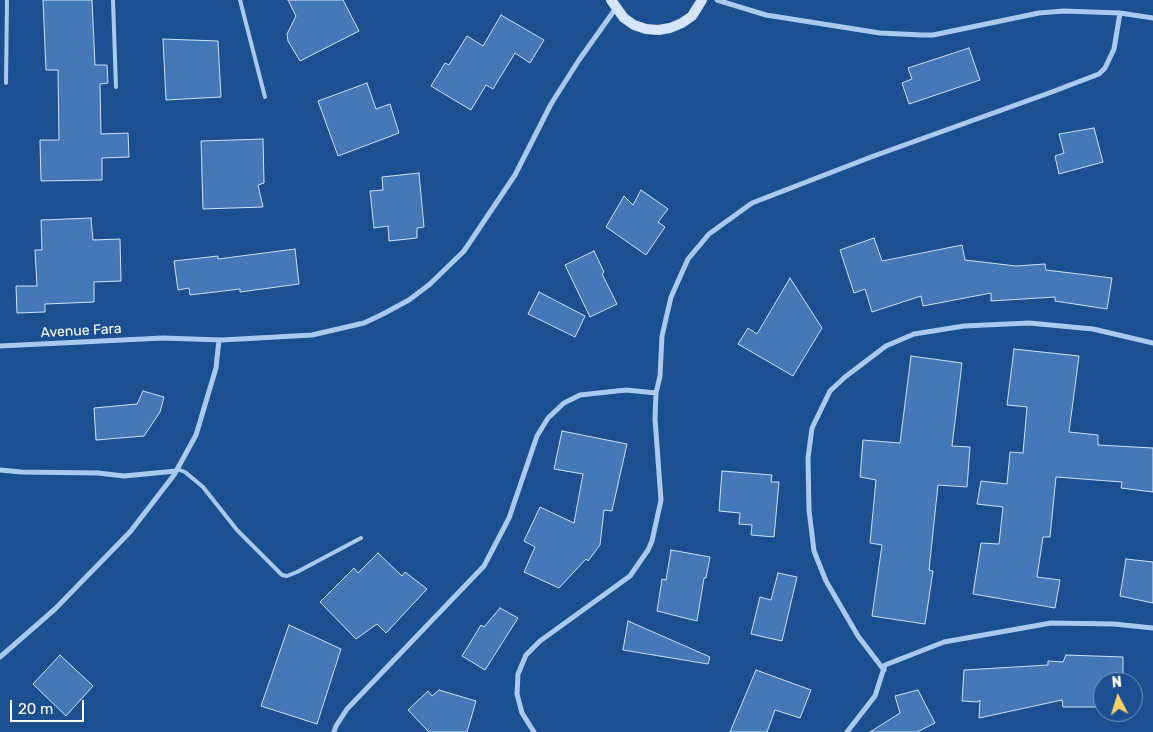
<!DOCTYPE html>
<html>
<head>
<meta charset="utf-8">
<style>
  body { margin:0 }
  #map { position:relative; width:1153px; height:732px; overflow:hidden; background:#1b4f8f; font-family:Rubik,sans-serif }
  canvas { display:block }
  .north { position:absolute; left:1093px; top:672px; width:50px; height:50px; box-sizing:border-box; background:#1b4f8f; border:1px solid #7695bc; border-radius:50%; rotate:355deg; font-size:14px; font-weight:700; line-height:20px; text-align:center; color:#fff }
  .north::after { content:''; display:block; margin:auto; width:18px; height:22px; background:#ffd166; clip-path:polygon(50% 0,100% 100%,50% 72%,0 100%) }
  .scale { position:absolute; left:10px; top:700px; width:74px; height:22px; box-sizing:border-box; border:2px solid #fff; border-top:0; padding-left:6px; font-size:15px; line-height:18px; white-space:nowrap; color:#fff; -webkit-text-stroke:4px #1b4f8f; paint-order:stroke }
</style>
</head>
<body>
<div id="map">
<canvas width="1153" height="732"></canvas>
<div class="north">N</div>
<div class="scale">20 m</div>
</div>
<script>
const c = document.querySelector('canvas').getContext('2d');
c.lineJoin = 'round';
function fillPath(path, color) {
  c.fillStyle = color;
  c.fill(path, 'evenodd');
}
function toPath(rows) {
  const path = new Path2D();
  for (const r of rows) {
    path.moveTo(r[0], r[1]);
    for (let i = 2; i < r.length; i += 2) path.lineTo(r[i], r[i + 1]);
  }
  return path;
}
function stroke(path, color, width, dash) {
  c.strokeStyle = color;
  c.lineWidth = width;
  c.lineCap = dash ? 'butt' : 'round';
  c.setLineDash(dash || []);
  c.stroke(path);
}
function drawText(font, color, halo, rows, align = 'center') {
  c.font = font + ' Rubik,sans-serif';
  c.lineWidth = 4;
  c.setLineDash([]);
  c.textBaseline = 'middle';
  c.strokeStyle = halo;
  c.fillStyle = color;
  for (const [text, x, y, turn = 0] of rows) {
    c.save();
    c.translate(x, y);
    c.rotate((+turn || 0) * Math.PI / 180);
    c.textAlign = isNaN(turn) ? turn : align;
    if (halo) c.strokeText(text, 0, 0);
    c.fillText(text, 0, 0);
    c.restore();
  }
}
const building = toPath([
  [43,0,92,0,95,65,107,65,108,83,100,84,101,134,128,133,129,157,102,158,102,180,41,181,40,140,59,140,58,70,46,70,43,0],
  [288,0,343,0,359,31,300,61,288,41,287,34,296,16,288,0],
  [501,15,544,40,530,63,515,53,493,89,486,85,471,110,431,86,445,63,449,65,467,36,483,46,501,15],
  [163,39,218,41,221,97,166,100,163,39],
  [969,48,980,80,909,104,902,83,912,79,908,68,969,48],
  [367,83,376,109,390,104,399,133,338,156,318,101,367,83],
  [1094,128,1103,162,1059,174,1055,156,1064,153,1059,134,1094,128],
  [263,139,264,183,258,185,263,207,203,209,201,141,263,139],
  [419,173,424,227,417,228,417,238,389,241,388,226,374,228,370,191,383,190,382,177,419,173],
  [641,190,668,209,658,222,665,227,646,255,606,227,624,196,633,205,641,190],
  [91,218,93,240,120,239,121,281,94,282,94,302,45,304,45,312,17,313,16,286,37,286,35,250,42,250,41,220,91,218],
  [874,238,882,261,962,245,965,260,1016,266,1045,264,1046,270,1112,278,1107,309,1055,301,1055,297,991,301,991,293,923,306,921,296,872,312,865,289,854,293,840,250,874,238],
  [295,249,299,284,240,292,240,289,190,295,189,288,178,290,174,261,218,256,218,259,295,249],
  [594,251,604,272,602,274,617,304,590,317,565,265,594,251],
  [790,278,822,328,793,376,738,344,748,328,757,334,790,278],
  [539,292,585,316,575,337,528,314,539,292],
  [1014,349,1079,356,1069,432,1098,435,1098,445,1153,448,1153,492,1121,488,1122,482,1056,477,1050,537,1043,537,1037,577,1060,580,1055,608,973,594,981,543,999,544,1003,507,977,504,981,481,1007,484,1010,452,1023,453,1027,407,1007,405,1014,349],
  [911,356,962,363,952,446,970,447,967,487,938,485,929,570,933,571,925,624,872,616,882,545,870,543,876,480,860,477,863,440,900,443,911,356],
  [143,391,164,397,160,412,144,436,96,440,94,408,137,404,143,391],
  [562,431,627,444,612,511,604,510,600,545,588,561,586,559,559,588,524,572,535,547,524,541,540,507,574,523,583,474,554,469,562,431],
  [722,471,772,475,771,482,779,482,774,537,751,535,752,525,739,524,740,513,719,511,722,471],
  [671,550,710,557,706,578,704,578,697,621,657,611,662,579,666,580,671,550],
  [378,553,402,576,405,572,427,589,386,633,377,624,356,639,320,602,354,568,358,573,378,553],
  [1126,559,1153,562,1153,603,1120,596,1126,559],
  [778,573,797,577,782,641,751,634,760,597,771,600,778,573],
  [500,608,518,618,485,670,462,656,481,625,484,627,500,608],
  [628,621,710,657,708,664,623,650,628,621],
  [289,625,341,649,317,724,261,706,289,625],
  [60,655,93,686,66,716,33,684,60,655],
  [1066,655,1123,657,1123,682,1103,682,1103,707,1063,707,1062,700,979,718,980,700,978,702,962,701,964,670,1048,665,1048,661,1063,662,1066,655],
  [756,670,811,690,800,718,775,710,767,732,730,732,756,670],
  [439,690,476,701,467,732,429,732,408,710,428,691,432,696,439,690],
  [918,690,935,723,917,732,870,732,900,713,895,696,918,690]
]);
fillPath(building, '#4478b7');
stroke(building, '#cfe3fa', 1);
stroke(toPath([
  [113,0,116,87],
  [240,0,265,97],
  [6,83,7,0],
  [177,469,185,472,203,487,237,530,282,575,287,576,297,572,361,538]
]), '#a9c9ee', 4);
stroke(toPath([
  [717,0,766,15,880,33,922,35,933,35,1039,13,1064,11,1120,13,1153,18],
  [0,346,163,338,222,340,312,335,364,323,383,314,409,300,430,284,464,251,515,175,551,104,579,60,616,8],
  [0,470,21,472,98,473,124,476,176,471],
  [0,657,55,609,130,532,174,475,196,435,216,368,219,340],
  [884,670,858,636,826,581,814,551,809,510,808,458,812,428,830,391,845,377,886,346,914,334,964,326,1029,323,1093,329,1153,343],
  [334,732,336,726,347,709,484,566,509,518,537,436,548,418,564,403,580,395,626,390,656,393],
  [534,732,522,713,517,694,518,674,526,655,540,641,630,576,648,550,652,541,661,500,655,419,656,393,660,376,662,336,671,297,688,259,709,234,752,203,871,157,1049,93,1099,74,1105,68,1114,49,1120,13],
  [847,732,875,696,885,665,944,642,1051,623,1114,624,1153,628]
]), '#a9c9ee', 5);
stroke(toPath([
  [611,0,624,18,634,25,646,29,658,30,670,28,682,23,692,16,702,0]
]), '#d6e6fa', 10);
drawText('14px', '#fff', '#1b4f8f', [
  ["Avenue Fara",81,331,-3]
]);
</script>
</body>
</html>
